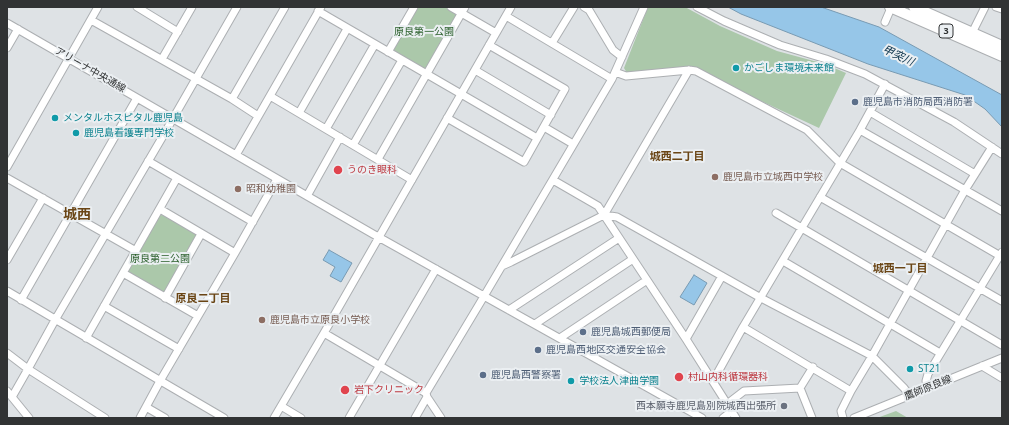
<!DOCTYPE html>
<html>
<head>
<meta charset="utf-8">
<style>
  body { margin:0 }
  #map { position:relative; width:1009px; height:425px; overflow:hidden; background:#dee2e5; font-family:"Open Sans",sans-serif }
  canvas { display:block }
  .frame { position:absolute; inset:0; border:8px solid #313334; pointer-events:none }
</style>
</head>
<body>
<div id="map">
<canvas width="1009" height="425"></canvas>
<div class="frame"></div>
</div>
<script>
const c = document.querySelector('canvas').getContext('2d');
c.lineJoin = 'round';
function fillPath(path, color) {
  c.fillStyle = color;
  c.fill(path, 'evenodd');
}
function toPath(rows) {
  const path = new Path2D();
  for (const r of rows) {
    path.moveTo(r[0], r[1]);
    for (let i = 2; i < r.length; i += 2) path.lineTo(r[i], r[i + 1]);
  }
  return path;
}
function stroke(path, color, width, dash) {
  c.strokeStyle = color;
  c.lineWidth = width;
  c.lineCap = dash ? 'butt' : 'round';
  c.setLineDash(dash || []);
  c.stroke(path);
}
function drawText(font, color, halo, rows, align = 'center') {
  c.font = font + ' "Open Sans","Noto Sans JP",sans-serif';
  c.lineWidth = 4;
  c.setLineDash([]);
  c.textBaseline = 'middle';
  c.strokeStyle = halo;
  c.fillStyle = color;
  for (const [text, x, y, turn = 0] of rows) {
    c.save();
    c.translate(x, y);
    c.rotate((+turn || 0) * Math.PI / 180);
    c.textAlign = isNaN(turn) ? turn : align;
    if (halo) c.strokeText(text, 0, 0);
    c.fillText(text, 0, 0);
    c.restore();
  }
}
fillPath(toPath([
  [416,7,445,7,455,13,456,17,427,67,424,69,394,52,393,48],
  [648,7,685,7,720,26,777,51,825,64,846,73,819,128,688,67,627,73,624,68],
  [162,215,196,234,198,237,167,291,163,293,129,274,128,270,159,216],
  [896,411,908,418,877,418]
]), '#abc8aa');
const water = toPath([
  [728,7,821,7,879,27,1002,95,1002,127,985,109,965,95,868,64,741,14,728,7],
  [329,250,352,263,341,282,330,276,335,267,323,260,329,250],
  [694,275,707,283,694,305,680,297,694,275]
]);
fillPath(water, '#96c6e8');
stroke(water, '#789ab2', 1);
const minor = toPath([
  [137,7,178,32],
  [451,7,496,33],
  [584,7,589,10,613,50,622,57],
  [697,7,724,21,780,45,826,59,865,74,954,122,1002,154],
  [996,7,1002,9],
  [318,11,537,138],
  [506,16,612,79],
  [91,20,232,99,258,116],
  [885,22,891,8],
  [7,23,373,234,702,418],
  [972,33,985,7],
  [552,43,574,7],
  [7,48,18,29],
  [388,52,414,7],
  [162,59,192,7],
  [475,70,551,115],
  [615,72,626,76,689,70,696,71,807,130,840,163,1002,257],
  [270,96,412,180],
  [232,99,285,7],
  [870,112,975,174],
  [299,113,347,29],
  [447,118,524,162,565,89,489,45],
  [544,127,573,144],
  [326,129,375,44],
  [860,130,1002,211],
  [353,145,402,60],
  [236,155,321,7],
  [378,159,465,7],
  [148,161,253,222],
  [7,167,98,7],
  [7,178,136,251],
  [553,180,598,206,686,339,736,418],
  [307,196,340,137],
  [820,197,1002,301],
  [160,209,235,253],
  [776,213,1002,345],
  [604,215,617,217,761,298,872,356,904,388,910,396],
  [7,260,43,198],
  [783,261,940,353],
  [502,266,511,262,604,215,689,70],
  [123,273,198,316],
  [7,291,224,418],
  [165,298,201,234],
  [21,300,137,98],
  [104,306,179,349],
  [509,310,619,238],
  [535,324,633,259],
  [743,327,851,391],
  [324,333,426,393,427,397,441,418],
  [86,338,177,178],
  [560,338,647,280],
  [686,339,722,276],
  [7,353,28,369,105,418],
  [982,366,1002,378],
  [713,381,743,327,860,130,885,84],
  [929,388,926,381,928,374,1002,252],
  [7,391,29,418],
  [426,393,480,303,612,79,644,7],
  [12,397,28,369,55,320,163,136,237,7],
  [727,404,744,391,800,388],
  [281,406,301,418],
  [146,407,165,418],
  [140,418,160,381,235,253,277,179],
  [274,418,324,333,511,7],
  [349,418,436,269],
  [415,418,427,397],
  [723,418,732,411],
  [812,418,800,388,813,367],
  [843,418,841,411,851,391,872,356,965,190,992,147],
  [854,418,1002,358]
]);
const highway = toPath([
  [890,7,1002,56],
  [914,7,1002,46]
]);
stroke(minor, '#acafb2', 9);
stroke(highway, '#acafb2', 12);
stroke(minor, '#fff', 7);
stroke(highway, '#fff', 10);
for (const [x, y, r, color] of [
  [736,68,4,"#0f9aa8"],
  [855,102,4,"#5c6f8a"],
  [55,118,4,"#0f9aa8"],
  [76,133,4,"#0f9aa8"],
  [338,170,5,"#e0444e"],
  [715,177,4,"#8d6e63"],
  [238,189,4,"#8d6e63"],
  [262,320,4,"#8d6e63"],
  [583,332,4,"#5c6f8a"],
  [538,350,4,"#5c6f8a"],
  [910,369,4,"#0f9aa8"],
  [483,375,4,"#5c6f8a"],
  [679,377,5,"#e0444e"],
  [571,381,4,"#0f9aa8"],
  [345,390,5,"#e0444e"],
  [784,406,4,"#6b7280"]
]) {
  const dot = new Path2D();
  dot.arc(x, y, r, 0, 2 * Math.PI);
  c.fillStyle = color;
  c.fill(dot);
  stroke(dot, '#ebeff2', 1.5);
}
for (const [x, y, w] of [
  [946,31,14]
]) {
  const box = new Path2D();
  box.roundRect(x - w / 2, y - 7, w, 14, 3);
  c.fillStyle = '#ebeff2';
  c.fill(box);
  stroke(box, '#313334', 1);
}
drawText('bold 9px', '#313334', null, [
  ["3",946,31]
]);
drawText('10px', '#285e29', '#ebeff2', [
  ["原良第一公園",424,32],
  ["原良第二公園",160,259]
]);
drawText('10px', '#0d838f', '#ebeff2', [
  ["かごしま環境未来館",744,68],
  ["メンタルホスピタル鹿児島",63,118],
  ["鹿児島看護専門学校",84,133],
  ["ST21",918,369],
  ["学校法人津曲学園",579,381]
], 'left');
drawText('10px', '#313334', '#ebeff2', [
  ["アリーナ中央通線",90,70,30],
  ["鷹師原良線",928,388,-22]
]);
drawText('10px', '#4e5e75', '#ebeff2', [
  ["鹿児島市消防局西消防署",863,102],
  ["鹿児島城西郵便局",591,332],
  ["鹿児島西地区交通安全協会",546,350],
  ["鹿児島西警察署",491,375]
], 'left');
drawText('10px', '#be3a42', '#ebeff2', [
  ["うのき眼科",347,170],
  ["村山内科循環器科",688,377],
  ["岩下クリニック",354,390]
], 'left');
drawText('10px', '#785e54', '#ebeff2', [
  ["鹿児島市立城西中学校",723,177],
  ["昭和幼稚園",246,189],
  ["鹿児島市立原良小学校",270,320]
], 'left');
drawText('10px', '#5b616d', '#ebeff2', [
  ["西本願寺鹿児島別院城西出張所",776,406]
], 'right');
drawText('italic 11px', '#0f364e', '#ebeff2', [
  ["甲突川",898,56,25]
]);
drawText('bold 11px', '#6a4515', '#ebeff2', [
  ["城西二丁目",677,157],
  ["城西一丁目",900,269],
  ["原良二丁目",203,299]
]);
drawText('bold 14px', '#6a4515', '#ebeff2', [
  ["城西",77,215]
]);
</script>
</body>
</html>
